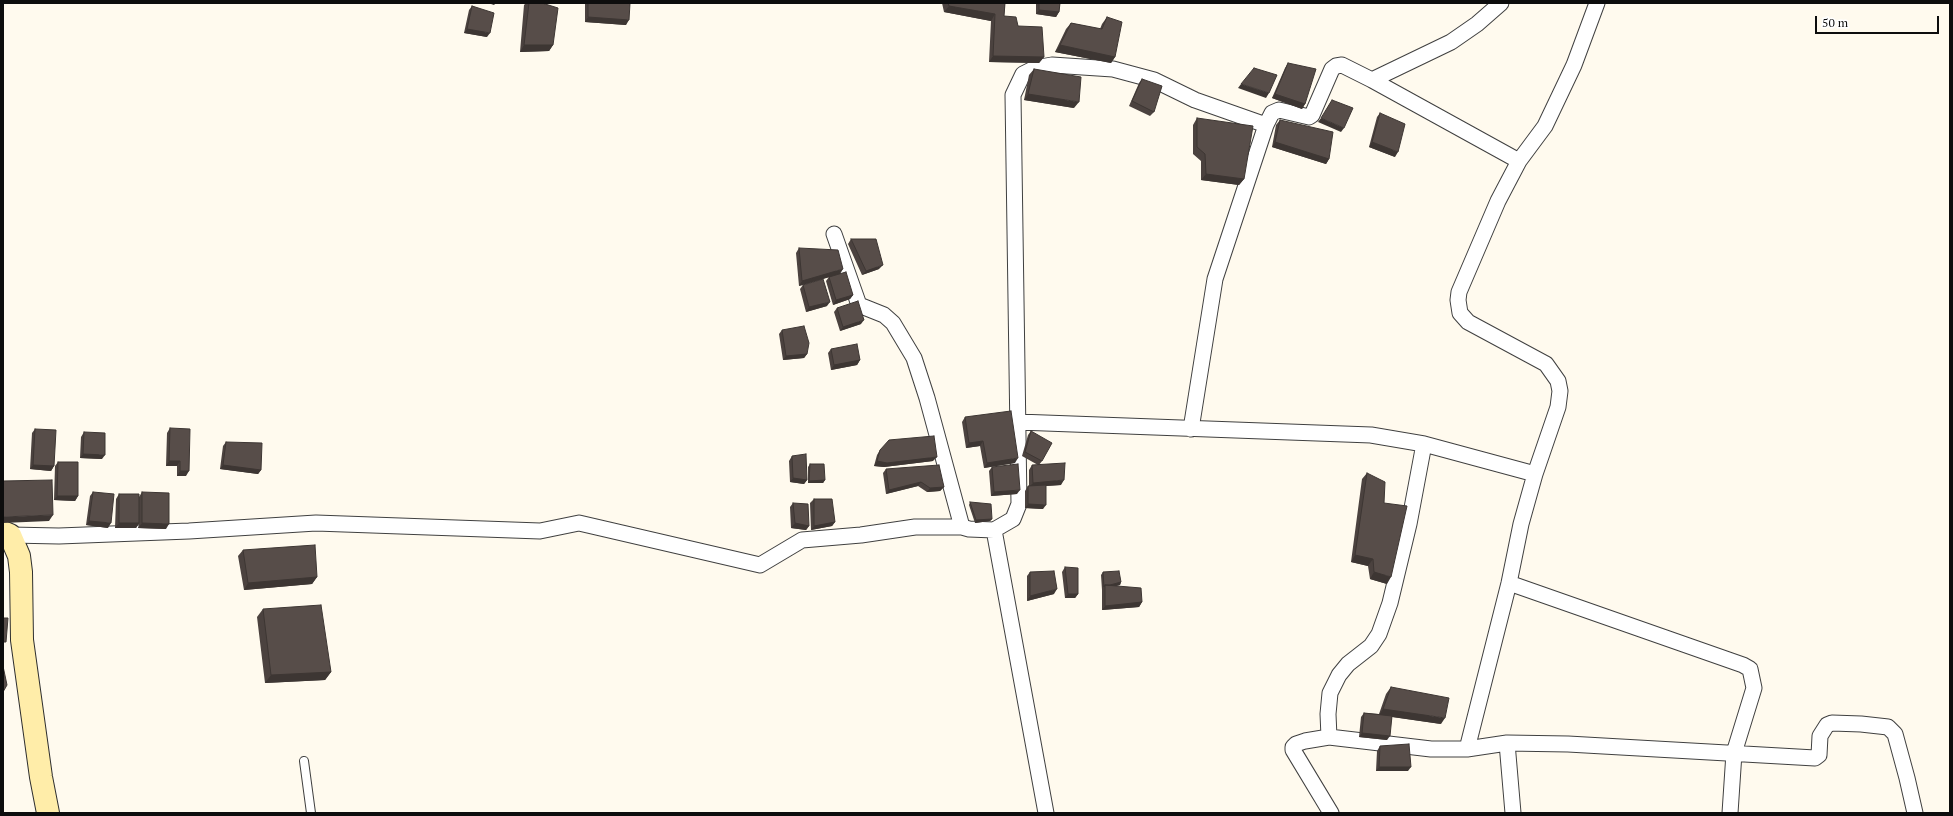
<!DOCTYPE html>
<html>
<head>
<meta charset="utf-8">
<style>
  body { margin:0 }
  #map { position:relative; width:1953px; height:816px; overflow:hidden; background:#fffaee; font-family:"PT Serif",serif }
  canvas { display:block }
  .frame { position:absolute; inset:0; border:4px solid #0d0d0d; pointer-events:none }
  .scale { position:absolute; left:1815px; top:16px; width:124px; height:18px; box-sizing:border-box; border:2px solid #0d0d0d; border-top:0; padding-left:5px; font-size:12px; line-height:14px; white-space:nowrap; color:#0d0d0d; -webkit-text-stroke:3px #fff; paint-order:stroke }
</style>
</head>
<body>
<div id="map">
<canvas width="1953" height="816"></canvas>
<div class="frame"></div>
<div class="scale">50 m</div>
</div>
<script>
const c = document.querySelector('canvas').getContext('2d');
c.lineJoin = 'round';
function toPath(rows) {
  const path = new Path2D();
  for (const r of rows) {
    path.moveTo(r[0], r[1]);
    for (let i = 2; i < r.length; i += 2) path.lineTo(r[i], r[i + 1]);
  }
  return path;
}
function stroke(path, color, width, dash) {
  c.strokeStyle = color;
  c.lineWidth = width;
  c.lineCap = dash ? 'butt' : 'round';
  c.setLineDash(dash || []);
  c.stroke(path);
}
function fillPath(path, color) {
  c.fillStyle = color;
  c.fill(path, 'evenodd');
}
const lane = toPath([
  [304,761,311,813]
]);
const street = toPath([
  [1597,3,1574,65,1545,126,1519,161,1498,201,1459,292,1458,300,1460,313,1468,322,1546,364,1558,381,1560,391,1558,407,1535,474,1521,524,1509,583,1467,749,1507,743,1568,744,1815,758,1819,755,1820,736,1827,725,1832,723,1861,724,1888,727,1895,734,1907,778,1915,813],
  [1372,80,1519,161],
  [834,234,859,305,884,315,893,323,914,358,927,398,962,527],
  [1018,422,1371,435,1424,444,1535,474],
  [1191,429,1215,279,1266,125,1272,113,1279,110,1309,117,1312,115,1332,69,1336,66,1342,65,1372,80,1451,42,1477,24,1501,3],
  [994,530,1013,519,1019,504,1013,95,1023,74,1035,68,1052,65,1113,69,1154,80,1195,100,1266,125],
  [10,535,59,536,189,531,316,523,540,531,579,523,760,565,802,540,861,535,915,527,962,527,969,529,994,530,1046,813],
  [1509,583,1743,665,1750,669,1754,688,1734,753,1730,813],
  [1329,737,1328,714,1330,693,1339,675,1348,664,1371,646,1379,634,1390,603,1409,524,1424,444],
  [1507,743,1513,813],
  [1331,813,1293,750,1293,747,1296,744,1305,741,1329,737,1431,749,1467,749]
]);
const secondary = toPath([
  [3,532,10,535,19,556,21,572,22,640,41,777,48,813]
]);
stroke(lane, '#404040', 10);
stroke(street, '#404040', 17);
stroke(secondary, '#2f2f2f', 24);
stroke(lane, '#fff', 8);
stroke(street, '#fff', 15);
stroke(secondary, '#ffeda9', 22);
fillPath(toPath([
  [526,3,542,3,553,45,549,51,520,52,524,5],
  [585,3,630,3,626,25,585,22],
  [942,3,1005,3,1004,16,1018,26,1044,57,1039,63,989,62,991,21,944,12],
  [1036,3,1060,3,1059,12,1056,17,1036,14],
  [472,6,487,37,464,33,469,10],
  [1107,17,1115,57,1111,63,1055,52,1066,29,1071,23,1100,29,1102,24],
  [1288,63,1305,104,1302,109,1272,98,1285,68],
  [1034,69,1074,108,1024,100,1029,75],
  [1142,79,1154,112,1150,116,1129,106,1139,83],
  [1380,113,1395,157,1369,147,1377,117],
  [1197,118,1244,179,1239,185,1201,180,1201,161,1193,154,1193,125],
  [1280,120,1329,159,1326,164,1272,147,1276,125],
  [851,239,879,269,862,275,848,244],
  [799,248,840,273,853,295,850,299,833,305,826,281,829,277,799,286,796,253],
  [803,285,827,306,806,312,800,289],
  [837,308,861,324,840,331,834,312],
  [782,330,807,354,804,358,783,360,779,334],
  [831,349,860,360,857,365,831,370,828,353],
  [965,417,1015,463,984,468,980,446,966,448,962,422],
  [170,428,186,476,177,476,177,466,166,466,167,433],
  [35,429,54,466,51,471,30,469,32,433],
  [1031,431,1042,461,1039,465,1061,485,1046,486,1043,509,1025,508,1025,491,1028,486,1029,486,1029,470,1032,465,1038,465,1022,456,1028,435],
  [84,432,102,459,80,458,81,437],
  [226,442,261,470,258,474,220,469,223,446],
  [880,450,933,461,884,467,874,466,877,455],
  [792,456,807,480,804,484,790,482,789,461],
  [58,462,78,496,75,501,54,500,55,466],
  [810,464,825,480,823,483,808,483,808,467],
  [992,467,1017,494,991,496,989,471],
  [886,469,944,487,940,491,927,492,918,486,886,494,883,473],
  [1367,473,1387,584,1370,579,1368,566,1351,562,1362,479],
  [93,492,108,528,86,525,90,496],
  [142,492,166,529,138,528,139,524,136,528,115,528,116,499,119,494,139,513,139,497],
  [814,499,835,522,832,526,811,530,810,503],
  [970,502,992,519,990,521,975,523,969,505],
  [793,503,809,526,806,530,791,528,790,507],
  [243,550,317,577,312,584,244,590,238,556],
  [1065,567,1078,594,1075,598,1065,598,1062,572],
  [1030,572,1054,594,1027,601,1027,576],
  [1103,572,1121,582,1120,585,1115,586,1142,602,1139,607,1102,610,1102,590,1101,575],
  [263,609,331,672,325,680,265,683,257,617],
  [1391,687,1441,724,1392,717,1387,740,1359,737,1361,717,1364,713,1379,714,1386,694],
  [1380,746,1408,771,1376,771,1377,751]
]), '#4b423f');
fillPath(toPath([
  [488,3,496,3,494,5],
  [949,6,995,14,991,21,944,12],
  [1039,10,1059,12,1056,17,1036,14],
  [588,17,629,20,626,25,585,22],
  [467,29,490,33,487,37,464,33],
  [524,45,553,45,549,51,520,52],
  [1060,45,1115,57,1111,63,1055,52],
  [993,56,1044,57,1039,63,989,62],
  [1241,84,1269,93,1266,98,1238,88],
  [1028,94,1079,102,1074,108,1024,100],
  [1275,94,1305,104,1302,109,1272,98],
  [1321,118,1344,128,1341,132,1318,122],
  [1275,142,1329,159,1326,164,1272,147],
  [1372,142,1398,152,1395,157,1369,147],
  [1206,174,1244,179,1239,185,1201,180],
  [883,265,879,269,862,275,866,271],
  [843,269,840,274,799,286,802,281],
  [853,295,850,299,833,305,836,300],
  [830,302,827,306,806,312,809,307],
  [864,320,861,324,840,331,843,327],
  [807,354,804,358,783,360,786,356],
  [860,360,857,365,831,370,834,365],
  [983,441,980,446,966,448,969,443],
  [83,454,105,455,102,459,80,458],
  [937,457,933,461,884,467,874,466,877,461],
  [1018,458,1015,463,984,468,987,463],
  [169,461,180,461,177,466,166,466],
  [33,465,54,466,51,471,30,469],
  [223,465,261,470,258,474,220,469],
  [180,471,189,471,186,476,177,476],
  [793,478,807,480,804,484,790,482],
  [825,480,823,483,808,483,809,481],
  [1064,480,1061,485,1029,487,1033,483],
  [921,482,918,486,886,494,889,490],
  [944,487,940,491,927,492,930,488],
  [1020,490,1017,494,991,496,994,492],
  [57,496,78,496,75,501,54,500],
  [1028,504,1046,505,1043,509,1025,508],
  [53,515,49,521,3,523,3,517],
  [992,519,990,521,975,523,976,520],
  [89,521,111,523,108,528,86,525],
  [835,522,832,526,811,530,814,526],
  [119,523,139,523,136,528,115,528],
  [142,523,169,524,166,529,138,528],
  [795,523,809,526,806,530,791,528],
  [1355,555,1373,559,1368,566,1351,562],
  [1374,572,1391,577,1387,584,1370,579],
  [317,577,312,584,244,590,248,583],
  [1121,582,1120,585,1105,589,1105,587],
  [1057,589,1054,594,1027,601,1030,596],
  [1068,594,1078,594,1075,598,1065,598],
  [1142,602,1139,607,1102,610,1105,606],
  [331,672,325,680,265,683,271,675],
  [1383,709,1445,718,1441,724,1379,715],
  [1362,733,1390,736,1387,740,1359,737],
  [1379,767,1411,767,1408,771,1376,771]
]), '#3d3633');
const building = toPath([
  [529,3,542,3,558,8,553,45,524,45,529,3],
  [588,3,630,3,629,20,588,17,588,3],
  [948,3,1005,3,1004,16,1016,17,1018,26,1042,27,1044,57,993,56,995,14,949,6,948,3],
  [1039,3,1060,3,1059,12,1039,10,1039,3],
  [472,6,494,13,490,33,467,29,472,6],
  [1107,17,1122,22,1115,57,1060,45,1071,23,1102,29,1107,17],
  [1288,63,1316,69,1305,104,1275,94,1288,63],
  [1254,68,1277,75,1269,93,1241,84,1254,68],
  [1034,69,1081,77,1079,102,1028,94,1034,69],
  [1142,79,1162,86,1154,112,1132,101,1142,79],
  [1332,100,1353,108,1344,128,1321,118,1332,100],
  [1380,113,1405,124,1398,152,1372,142,1380,113],
  [1197,118,1253,126,1244,179,1206,174,1205,154,1197,147,1197,118],
  [1280,120,1333,132,1329,159,1275,142,1280,120],
  [851,239,876,239,883,265,866,271,851,239],
  [799,248,838,250,843,269,802,281,799,248],
  [846,272,853,295,836,300,829,277,846,272],
  [823,279,830,302,809,307,803,285,823,279],
  [858,301,864,320,843,327,837,308,858,301],
  [804,326,809,343,807,354,786,356,782,330,804,326],
  [857,344,860,360,834,365,831,349,857,344],
  [1011,411,1018,458,987,463,983,441,969,443,965,417,1011,411],
  [170,428,190,429,189,471,180,471,180,461,169,461,170,428],
  [35,429,56,430,54,466,33,465,35,429],
  [1031,431,1052,443,1042,461,1025,452,1031,431],
  [84,432,105,433,105,455,83,454,84,432],
  [934,436,937,457,887,463,877,461,880,450,889,440,934,436],
  [226,442,262,443,261,470,223,465,226,442],
  [806,454,807,480,793,478,792,456,806,454],
  [58,462,78,462,78,496,57,496,58,462],
  [1065,463,1064,480,1033,483,1032,465,1065,463],
  [810,464,824,464,825,480,809,481,810,464],
  [1018,464,1020,490,994,492,992,467,1018,464],
  [939,465,944,487,930,488,921,482,889,490,886,469,939,465],
  [1367,473,1385,482,1384,503,1407,506,1391,577,1374,572,1373,559,1355,555,1367,473],
  [52,480,53,515,3,517,3,481,52,480],
  [1046,485,1046,505,1028,504,1028,486,1046,485],
  [93,492,114,494,111,523,89,521,93,492],
  [142,492,169,493,169,524,142,523,142,492],
  [119,494,139,494,139,523,119,523,119,494],
  [814,499,832,499,835,522,814,526,814,499],
  [970,502,991,504,992,519,976,520,970,502],
  [793,503,808,504,809,526,795,523,793,503],
  [315,545,317,577,248,583,243,550,315,545],
  [1065,567,1078,568,1078,594,1068,594,1065,567],
  [1054,571,1057,589,1030,596,1030,572,1054,571],
  [1119,571,1121,582,1110,585,1105,585,1104,587,1103,572,1119,571],
  [1105,585,1141,588,1142,602,1105,606,1105,585],
  [321,605,331,672,271,675,263,609,321,605],
  [3,618,8,618,6,642,3,642,3,618],
  [3,666,7,685,3,692,3,666],
  [1391,687,1449,698,1445,718,1383,709,1391,687],
  [1364,713,1392,716,1390,736,1362,733,1364,713],
  [1409,744,1411,767,1379,767,1380,746,1409,744]
]);
fillPath(building, '#574d49');
stroke(building, '#3d3633', 1);
</script>
</body>
</html>
